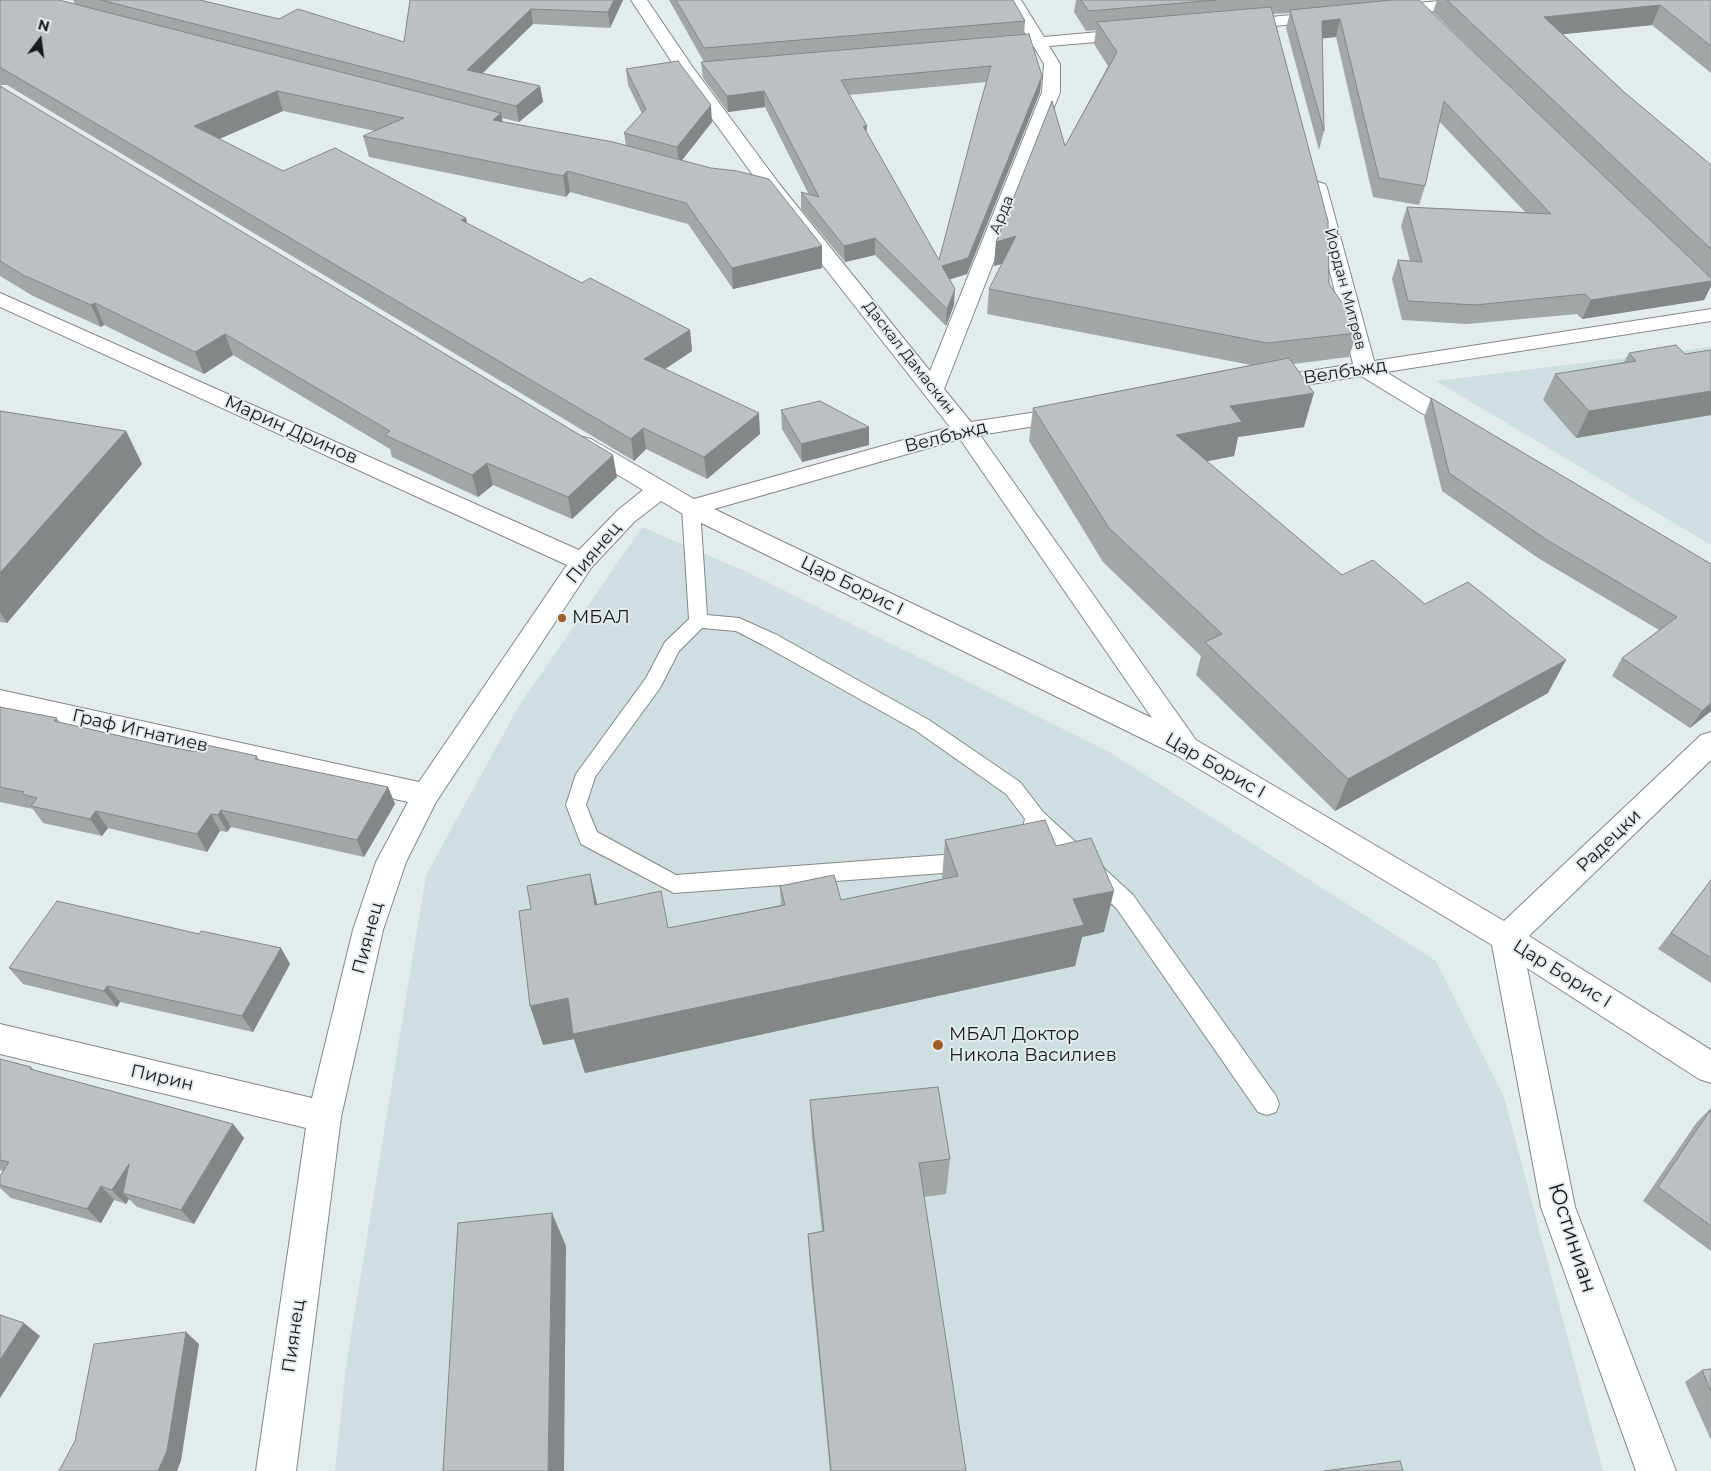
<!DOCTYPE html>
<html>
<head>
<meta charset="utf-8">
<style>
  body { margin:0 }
  #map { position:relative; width:1711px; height:1471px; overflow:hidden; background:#e4ebed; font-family:Montserrat,sans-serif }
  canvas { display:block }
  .north { position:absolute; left:15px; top:15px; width:50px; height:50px; -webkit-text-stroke:4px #e4ebed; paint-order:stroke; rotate:15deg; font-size:14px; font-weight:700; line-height:20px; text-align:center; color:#181a1b }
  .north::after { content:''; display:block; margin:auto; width:18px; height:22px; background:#181a1b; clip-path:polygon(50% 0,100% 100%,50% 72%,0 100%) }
</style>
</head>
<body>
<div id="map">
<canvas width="1711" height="1471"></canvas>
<div class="north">N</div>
</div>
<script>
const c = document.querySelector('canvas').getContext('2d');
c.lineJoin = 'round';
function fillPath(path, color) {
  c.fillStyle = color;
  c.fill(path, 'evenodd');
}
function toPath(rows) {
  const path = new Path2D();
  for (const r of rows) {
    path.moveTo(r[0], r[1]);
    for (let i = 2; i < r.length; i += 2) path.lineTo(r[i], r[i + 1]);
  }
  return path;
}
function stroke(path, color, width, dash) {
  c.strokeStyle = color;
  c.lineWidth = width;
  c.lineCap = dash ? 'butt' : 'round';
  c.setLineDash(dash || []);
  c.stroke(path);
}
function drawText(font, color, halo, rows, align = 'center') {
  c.font = font + ' Montserrat,sans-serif';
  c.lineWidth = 4;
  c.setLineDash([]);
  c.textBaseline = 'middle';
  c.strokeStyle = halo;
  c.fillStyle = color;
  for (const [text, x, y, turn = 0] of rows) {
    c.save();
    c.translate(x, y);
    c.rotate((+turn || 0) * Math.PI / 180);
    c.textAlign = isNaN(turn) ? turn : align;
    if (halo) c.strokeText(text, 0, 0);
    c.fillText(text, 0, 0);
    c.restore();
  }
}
fillPath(toPath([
  [1711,347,1711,545,1436,381],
  [642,527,747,572,1111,753,1436,961,1504,1097,1603,1471,335,1471,346,1366,426,875,519,706]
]), '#cedee1');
const lane = toPath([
  [691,502,697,504,700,508,707,615,739,618,777,635,929,720,1020,782,1043,812,1133,895,1276,1096,1279,1104,1276,1112,1267,1115,1258,1112,1117,909,1042,837,1037,854,1029,857,1021,854,1018,848,1025,819,1006,794,915,730,763,645,736,631,702,628,679,651,660,688,595,777,586,805,597,832,676,875,970,853,978,856,981,862,978,868,970,871,674,893,581,844,566,805,576,774,646,678,665,642,689,619,682,508,685,504,691,502]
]);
const street = toPath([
  [631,0,647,0,694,69,780,185,930,371,1042,92,1044,64,1034,47,993,51,987,50,985,46,987,42,993,41,1028,38,1005,0,1021,0,1044,37,1132,29,1138,31,1140,34,1138,37,1132,39,1049,46,1060,64,1060,92,944,389,971,422,1070,407,1078,409,1081,414,1078,419,980,435,1196,740,1504,921,1701,735,1711,732,1711,760,1529,936,1711,1050,1711,1083,1699,1079,1527,968,1575,1207,1676,1471,1636,1471,1541,1207,1492,945,1176,755,683,514,661,501,634,522,591,568,436,802,406,862,383,930,341,1117,296,1471,256,1471,306,1128,0,1054,0,1024,312,1098,353,930,376,862,408,802,0,710,0,690,419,782,567,565,0,307,0,293,579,550,618,510,643,490,575,449,572,444,575,439,583,437,591,439,694,499,950,427,766,193,681,76,631,0],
  [960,439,1152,718,714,509,960,439],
  [1449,0,1503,0,1501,3,1495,5,1389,16,1383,14,1381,11,1383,8,1389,6,1449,0],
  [1324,12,1330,14,1332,17,1330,20,1238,30,1232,28,1230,25,1232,22,1238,20,1324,12],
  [1318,182,1325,184,1327,188,1374,361,1711,309,1711,321,1386,372,1467,421,1470,426,1467,431,1459,433,1451,431,1361,376,1268,391,1260,389,1257,384,1260,379,1353,364,1309,188,1311,184,1318,182]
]);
stroke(lane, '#828889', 2);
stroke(street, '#828889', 2);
fillPath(lane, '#fff');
fillPath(street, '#fff');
fillPath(toPath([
  [0,0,75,4,73,0,200,0,279,19,404,42,410,0,623,0,610,28,533,24,483,73,540,86,543,102,519,122,502,118,502,122,626,146,624,133,642,114,628,85,626,69,712,122,682,160,822,246,822,268,733,289,688,224,570,192,566,197,369,157,363,136,375,131,283,111,219,139,283,171,466,218,467,224,582,283,690,330,692,351,665,369,760,434,707,479,646,449,634,461,7,85,0,85],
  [669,0,1013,0,1025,21,1024,35,1040,92,967,274,950,279,954,305,946,326,875,255,845,262,801,209,801,192,809,195,765,107,728,112,703,78,701,62,704,62],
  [986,82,939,260,867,133,849,95],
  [1076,0,1419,0,1536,112,1433,12,1437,0,1711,0,1711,73,1652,25,1563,34,1624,92,1711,165,1711,286,1704,300,1582,319,1577,314,1467,324,1402,320,1392,279,1398,260,1410,261,1401,226,1407,207,1525,212,1439,121,1425,186,1419,205,1373,197,1336,37,1322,38,1324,131,1319,150,1286,28,1290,13,1273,14,1329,284,1357,333,1349,357,1293,364,1304,427,1238,437,1234,456,1206,461,1342,575,1425,604,1548,693,1335,811,1196,675,1201,656,1103,562,1029,441,1033,408,1251,365,987,314,989,289,1002,264,994,266,996,242,1065,146,1108,66,1094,44,1096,30,1086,31,1074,12],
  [0,86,617,477,572,519,493,485,478,497,392,457,390,449,233,355,204,374,104,325,101,327,33,296,0,276],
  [1711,350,1711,415,1576,438,1543,400,1555,374,1624,362,1629,353,1685,354],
  [1431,398,1711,564,1711,711,1690,728,1612,676,1622,658,1659,630,1538,558,1442,491,1424,417],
  [781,410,869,445,802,462,782,429],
  [0,411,126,431,142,464,7,623,0,622],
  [0,707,57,718,59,722,160,745,196,752,257,756,259,760,388,787,395,804,364,857,231,827,227,832,220,831,207,852,108,828,102,836,43,823,33,809,0,802],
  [945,840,1056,846,1104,932,1082,937,1075,966,585,1073,574,1039,543,1045,531,909,590,874,597,905,668,928,781,905,780,886,841,900,942,879],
  [1711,880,1711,983,1658,949],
  [199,934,281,948,290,964,253,1032,120,1002,117,1007,23,984,9,968],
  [0,1059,31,1067,34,1070,233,1124,244,1138,194,1224,137,1207,129,1199,126,1204,114,1200,101,1223,11,1198,0,1188,0,1176,3,1171,0,1170],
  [810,1100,950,1159,946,1194,924,1197,966,1471,830,1471,810,1267,808,1234,822,1232,812,1137],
  [1711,1108,1711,1251,1643,1201,1697,1122],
  [1711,1369,1711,1440,1685,1382,1702,1370]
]), '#a1a6a7');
fillPath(toPath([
  [614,0,623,0,610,28,608,12],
  [1660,5,1652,25,1537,37,1544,17],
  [531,9,533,24,470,85,467,70],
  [1340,19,1336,37,1317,39,1322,21],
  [1042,76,1040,92,967,274,942,282,942,266],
  [540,86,543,102,519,122,516,106],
  [277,91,283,111,201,147,194,126],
  [764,91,765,107,728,112,727,96],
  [711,105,712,122,679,164,677,147],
  [501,113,505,134,493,120],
  [863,126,867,126,866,141],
  [567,171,570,192,566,197,563,176],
  [466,218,470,239,461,220],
  [1016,236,1014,260,994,266,996,242],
  [875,238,875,255,845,262,844,246],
  [822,246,822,268,733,289,732,268],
  [1711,281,1711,286,1704,300,1582,319,1591,300],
  [955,289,954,305,946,326,947,309],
  [95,303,104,325,101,327,91,305],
  [690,330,692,351,647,381,644,359],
  [225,334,233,355,204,374,195,352],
  [1711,391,1711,415,1576,438,1589,411],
  [1314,393,1304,427,1238,437,1234,456,1169,469,1176,435,1230,406],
  [759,413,760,434,707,479,704,457],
  [869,427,869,445,802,462,801,444],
  [643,428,646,449,634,461,631,439],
  [126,431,142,464,7,623,0,612,0,573],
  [613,455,617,477,572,519,568,497],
  [487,463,493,485,478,497,472,475],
  [1566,660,1548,693,1335,811,1348,779],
  [1711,703,1711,711,1690,728,1702,711],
  [388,787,395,804,364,857,357,840],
  [221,810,231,827,227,832,218,815],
  [96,811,108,828,102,836,90,819],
  [211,814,220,831,207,852,197,834],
  [590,874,600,915,595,905],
  [1114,891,1104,932,1082,937,1075,966,585,1073,574,1039,543,1045,530,1006],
  [281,948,290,964,253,1032,242,1016],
  [107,986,120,1002,117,1007,104,991],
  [233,1124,244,1138,194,1224,181,1210],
  [129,1164,123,1193,129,1199,126,1204,112,1190],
  [101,1186,114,1200,101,1223,87,1209],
  [552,1213,566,1246,564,1471,548,1471],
  [24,1323,40,1336,0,1398,0,1360],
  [186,1332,199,1344,181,1461,177,1471,158,1471]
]), '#838788');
const building = toPath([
  [0,0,59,0,501,113,493,120,613,142,711,168,737,171,769,179,822,246,732,268,686,203,567,171,563,176,363,136,404,118,277,91,194,126,283,171,335,148,466,218,461,220,582,283,590,278,690,330,644,359,759,413,704,457,643,428,631,439,0,67,0,0],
  [101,0,200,0,279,19,298,9,404,42,410,0,614,0,608,12,531,9,467,70,540,86,516,106,101,0],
  [676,0,1013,0,1025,21,704,48,676,0],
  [1081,0,1216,0,1089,11,1081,0],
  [1392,0,1419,0,1711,278,1711,281,1591,300,1585,294,1475,305,1408,301,1398,260,1422,262,1407,207,1551,214,1444,101,1425,186,1379,178,1340,19,1322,21,1324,131,1290,10,1392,0],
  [1447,0,1711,0,1711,46,1660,5,1544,17,1624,92,1711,165,1711,249,1447,0],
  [1271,7,1328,221,1329,284,1353,318,1357,333,1267,343,989,289,1016,236,996,242,1052,101,1065,146,1117,52,1097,22,1271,7],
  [1029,34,1042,76,968,258,942,266,955,289,947,309,875,238,844,246,801,192,819,197,764,91,727,96,701,62,1029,34],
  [991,66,979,108,939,260,863,126,867,126,841,80,991,66],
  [678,61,711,105,677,147,624,133,646,109,626,69,678,61],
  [0,86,613,455,568,497,487,463,472,475,385,435,390,431,225,334,195,352,95,303,91,305,23,275,0,261,0,86],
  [1676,345,1685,354,1711,350,1711,391,1589,411,1555,374,1636,361,1629,353,1676,345],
  [1289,358,1314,393,1230,406,1242,422,1176,435,1342,575,1373,560,1425,604,1468,582,1566,660,1348,779,1205,642,1222,634,1109,528,1033,408,1289,358],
  [1431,398,1711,564,1711,703,1702,711,1622,658,1677,617,1547,540,1449,473,1431,398],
  [820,401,869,427,801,444,781,410,820,401],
  [0,411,126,431,0,573,0,411],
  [0,707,57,718,54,721,160,745,196,752,202,744,257,756,255,759,388,787,357,840,221,810,218,815,211,814,197,834,96,811,90,819,31,806,37,798,22,794,24,792,0,787,0,707],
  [1045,820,1056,846,1091,838,1114,891,1073,899,1084,925,573,1034,568,998,530,1006,519,911,531,909,527,886,590,874,595,905,661,891,668,928,785,905,780,886,834,875,841,900,958,876,945,840,1045,820],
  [1711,880,1711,958,1671,933,1711,880],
  [57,901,199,934,201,931,281,948,242,1016,107,986,104,991,9,968,57,901],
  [0,1059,31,1067,30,1069,233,1124,181,1210,123,1193,129,1164,112,1190,101,1186,87,1209,0,1185,0,1176,9,1162,0,1160,0,1059],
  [938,1087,950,1159,919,1163,966,1471,831,1471,808,1234,824,1231,810,1100,938,1087],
  [1711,1109,1711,1226,1658,1187,1711,1109],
  [552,1213,548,1471,443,1471,458,1223,552,1213],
  [0,1315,24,1323,0,1360,0,1315],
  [186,1332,167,1451,158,1471,59,1471,75,1441,94,1344,186,1332],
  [1711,1369,1711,1391,1702,1370,1711,1369],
  [1400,1461,1403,1471,1324,1471,1400,1461]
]);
fillPath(building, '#bbc1c2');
stroke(building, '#838788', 1);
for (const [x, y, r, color] of [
  [562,618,5,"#9d5f25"],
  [938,1045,6,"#9d5f25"]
]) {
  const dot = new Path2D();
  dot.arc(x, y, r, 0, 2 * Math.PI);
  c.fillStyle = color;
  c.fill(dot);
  stroke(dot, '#e4ebed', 2);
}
drawText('15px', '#181a1b', '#e4ebed', [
  ["Арда",1002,215,-68],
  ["Йордан Митрев",1345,289,75],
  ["Даскал Дамаскин",909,358,52]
]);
drawText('18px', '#181a1b', '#e4ebed', [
  ["Велбъжд",1345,372,-9],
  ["Марин Дринов",291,430,24],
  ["Велбъжд",946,437,-14],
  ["Пиянец",594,553,-50],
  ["Цар Борис I",852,586,26],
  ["Граф Игнатиев",140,731,13],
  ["Цар Борис I",1215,766,30],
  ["Радецки",1609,841,-44],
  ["Пиянец",368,938,-75],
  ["Цар Борис I",1562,974,32],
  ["Пирин",162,1078,13],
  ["Пиянец",294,1336,-82]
]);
drawText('18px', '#181a1b', '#e4ebed', [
  ["МБАЛ",572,618],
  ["МБАЛ Доктор",949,1035],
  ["Никола Василиев",949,1056]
], 'left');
drawText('21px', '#181a1b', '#e4ebed', [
  ["Юстиниан",1572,1238,72]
]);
</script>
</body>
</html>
